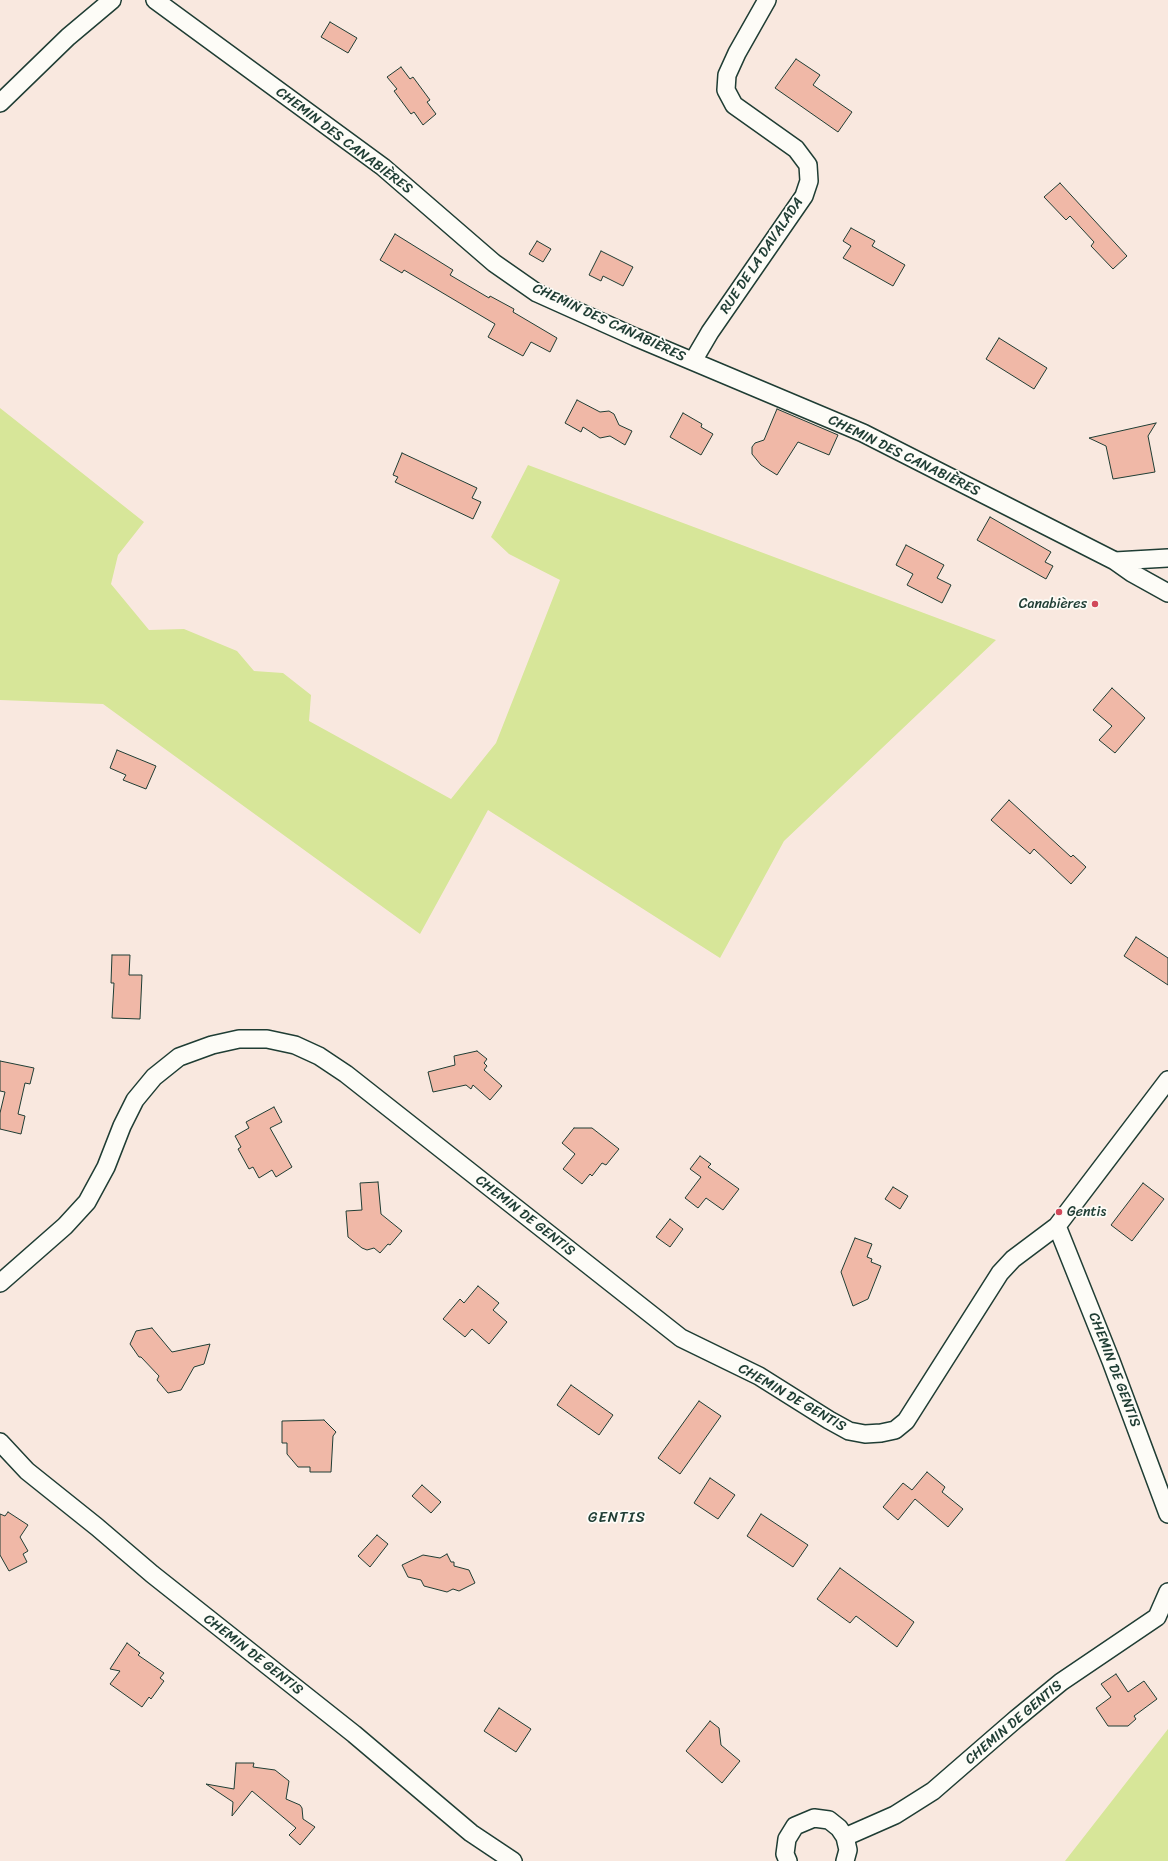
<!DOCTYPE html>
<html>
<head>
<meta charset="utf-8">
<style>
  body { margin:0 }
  canvas { display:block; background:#f9e8df }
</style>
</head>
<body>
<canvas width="1168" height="1861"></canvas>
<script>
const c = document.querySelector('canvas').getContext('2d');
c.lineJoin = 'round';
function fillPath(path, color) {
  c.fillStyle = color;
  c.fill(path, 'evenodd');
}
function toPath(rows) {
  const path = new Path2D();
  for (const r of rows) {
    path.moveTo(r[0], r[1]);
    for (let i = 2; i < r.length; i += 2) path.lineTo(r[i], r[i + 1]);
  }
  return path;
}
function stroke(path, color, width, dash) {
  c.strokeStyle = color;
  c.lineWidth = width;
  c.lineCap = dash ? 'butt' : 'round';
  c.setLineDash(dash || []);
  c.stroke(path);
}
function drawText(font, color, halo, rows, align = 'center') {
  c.font = font + ' Sriracha,sans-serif';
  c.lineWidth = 3.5;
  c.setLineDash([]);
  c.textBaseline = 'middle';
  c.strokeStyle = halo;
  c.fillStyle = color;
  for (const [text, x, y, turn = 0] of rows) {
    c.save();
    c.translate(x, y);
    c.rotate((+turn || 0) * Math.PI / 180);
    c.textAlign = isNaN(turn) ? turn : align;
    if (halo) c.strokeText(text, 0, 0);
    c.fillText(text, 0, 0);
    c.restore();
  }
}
fillPath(toPath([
  [0,408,144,522,118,555,111,584,149,630,184,629,237,651,254,671,283,673,311,695,309,721,451,799,496,743,560,580,509,554,491,537,528,465,996,640,784,841,720,958,488,810,420,934,103,704,0,700],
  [1168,1729,1168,1861,1065,1861]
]), '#d7e699');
const building = toPath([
  [330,22,357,38,348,53,321,37,330,22],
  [796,59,820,75,813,85,852,112,838,132,775,88,796,59],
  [401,67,410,79,413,77,430,100,427,102,436,114,423,125,414,112,411,114,394,91,397,89,387,77,401,67],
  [1060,183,1127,256,1113,269,1091,246,1094,242,1070,216,1066,220,1044,197,1060,183],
  [851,228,875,241,872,246,905,265,893,286,843,258,851,246,843,241,851,228],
  [395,234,453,270,450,275,489,298,490,296,514,309,513,312,557,338,550,352,531,342,523,356,488,337,495,324,404,270,402,273,380,260,395,234],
  [537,241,551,249,543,262,529,254,537,241],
  [601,251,633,267,623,286,603,276,601,281,589,275,601,251],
  [999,338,1047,368,1034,389,986,359,999,338],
  [577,400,600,412,609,411,614,414,619,425,632,431,625,445,610,436,600,438,583,427,581,432,565,423,577,400],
  [777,409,838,435,829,455,798,442,777,475,761,465,752,454,752,447,755,443,764,440,777,409],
  [683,413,702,424,701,427,713,434,701,455,670,437,683,413],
  [1156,423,1148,436,1155,472,1113,479,1106,446,1089,438,1156,423],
  [402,453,477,488,472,498,481,502,473,519,395,482,398,477,393,475,402,453],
  [990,517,1051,552,1045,562,1053,566,1046,579,977,540,990,517],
  [906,545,944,565,937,578,951,585,942,603,907,585,913,574,896,565,906,545],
  [1112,688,1145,718,1115,753,1099,740,1112,726,1093,710,1112,688],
  [117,750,156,766,146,789,123,780,126,775,110,768,117,750],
  [1009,800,1071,857,1073,855,1086,867,1071,884,1034,849,1030,854,991,820,1009,800],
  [1136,937,1168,958,1168,985,1124,956,1136,937],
  [112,955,130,955,129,975,142,975,140,1019,112,1018,114,983,111,983,112,955],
  [477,1051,487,1059,484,1063,487,1066,484,1070,502,1086,490,1100,473,1085,471,1089,466,1085,433,1092,428,1072,455,1065,454,1056,477,1051],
  [0,1061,34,1068,30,1084,25,1083,18,1114,25,1116,21,1134,0,1129,0,1113,5,1092,0,1091,0,1061],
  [274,1107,282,1122,270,1128,292,1167,276,1177,272,1170,259,1178,253,1167,249,1169,238,1149,241,1147,235,1136,249,1128,246,1122,274,1107],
  [574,1128,592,1128,619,1149,606,1165,602,1163,592,1176,590,1174,582,1184,563,1169,575,1154,562,1143,574,1128],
  [700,1156,711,1164,708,1167,739,1189,723,1210,706,1198,698,1208,685,1198,701,1177,690,1169,700,1156],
  [378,1182,381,1214,402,1231,390,1245,388,1244,380,1253,374,1248,367,1250,362,1248,348,1237,346,1211,362,1210,360,1183,378,1182],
  [1143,1183,1164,1199,1132,1241,1111,1225,1143,1183],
  [893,1187,908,1196,900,1209,885,1199,893,1187],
  [670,1219,683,1229,670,1247,656,1237,670,1219],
  [855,1238,872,1244,867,1257,872,1259,871,1262,881,1266,868,1299,853,1306,841,1272,855,1238],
  [478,1286,499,1303,493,1310,507,1322,489,1344,472,1329,465,1337,443,1319,460,1299,464,1303,478,1286],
  [152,1328,172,1352,210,1344,204,1364,194,1367,181,1390,168,1393,157,1380,159,1376,141,1357,139,1357,130,1344,136,1331,152,1328],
  [571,1385,613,1415,599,1435,557,1405,571,1385],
  [699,1401,721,1416,680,1474,658,1458,699,1401],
  [324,1420,336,1432,333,1436,331,1472,310,1472,310,1467,298,1467,287,1454,287,1443,282,1443,282,1421,324,1420],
  [927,1472,945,1487,942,1492,963,1509,948,1527,915,1499,898,1520,883,1507,903,1483,912,1490,927,1472],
  [710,1478,735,1495,718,1519,694,1503,710,1478],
  [422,1485,441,1502,431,1513,412,1496,422,1485],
  [8,1512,28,1525,20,1537,28,1551,23,1554,27,1562,9,1571,0,1555,0,1514,5,1516,8,1512],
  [761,1514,808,1545,793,1567,747,1536,761,1514],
  [377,1535,388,1544,370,1567,358,1556,377,1535],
  [447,1554,451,1562,454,1562,454,1566,469,1570,475,1583,459,1591,453,1589,447,1592,424,1586,421,1580,408,1577,402,1565,423,1555,440,1558,447,1554],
  [840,1568,914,1622,897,1647,856,1616,850,1623,817,1599,840,1568],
  [127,1643,140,1653,138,1655,164,1673,160,1678,164,1681,151,1699,149,1697,142,1707,110,1684,120,1671,110,1669,127,1643],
  [1116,1674,1128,1692,1144,1681,1157,1699,1134,1716,1136,1719,1128,1726,1108,1726,1096,1708,1111,1697,1101,1684,1116,1674],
  [499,1708,531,1729,516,1752,484,1731,499,1708],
  [710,1721,719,1728,721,1745,740,1761,722,1783,686,1751,710,1721],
  [236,1763,254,1763,253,1767,275,1770,289,1781,286,1799,300,1805,302,1808,303,1819,315,1827,300,1845,289,1835,296,1828,252,1791,232,1816,233,1802,206,1784,234,1789,236,1763]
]);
fillPath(building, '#f0b8a7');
stroke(building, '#1f3d34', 1);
const minor = toPath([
  [155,0,383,167,494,263,537,293,635,337,863,433,1115,561],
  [0,103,68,37,112,0],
  [693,361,710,332,804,196,809,181,808,165,796,149,734,105,726,90,727,75,737,53,767,0],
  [1168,558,1115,561,1132,573,1168,593],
  [1057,1226,1111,1361,1168,1514],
  [0,1283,65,1226,87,1202,106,1167,122,1126,135,1100,154,1077,179,1057,212,1045,239,1039,267,1039,295,1045,319,1056,346,1074,681,1338,759,1376,829,1420,849,1431,865,1434,881,1433,895,1430,906,1421,1000,1273,1013,1259,1057,1226,1168,1080],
  [0,1442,27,1471,97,1527,152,1574,354,1734,471,1833,513,1861],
  [845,1837,895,1815,933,1791,1016,1719,1061,1682,1157,1617,1168,1592],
  [788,1861,785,1854,787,1839,795,1826,814,1818,829,1820,839,1828,845,1837,848,1850,845,1861]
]);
stroke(minor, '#1f3d34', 20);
stroke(minor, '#fdfcf7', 17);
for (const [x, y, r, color] of [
  [1095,604,4,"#d1495b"],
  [1059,1212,4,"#d1495b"]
]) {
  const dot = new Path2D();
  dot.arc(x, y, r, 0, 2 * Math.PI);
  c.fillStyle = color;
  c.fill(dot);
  stroke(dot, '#fdfcf7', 1.5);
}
drawText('14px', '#1f3d34', '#fdfcf7', [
  ["CHEMIN DES CANABIÈRES",344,141,37],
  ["RUE DE LA DAVALADA",762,256,-56],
  ["CHEMIN DES CANABIÈRES",609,323,25],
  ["CHEMIN DES CANABIÈRES",904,456,26],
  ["CHEMIN DE GENTIS",525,1216,38],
  ["CHEMIN DE GENTIS",1114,1370,69],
  ["CHEMIN DE GENTIS",792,1398,30],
  ["CHEMIN DE GENTIS",253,1655,38],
  ["CHEMIN DE GENTIS",1014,1723,-40]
]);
drawText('14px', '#1f3d34', '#fdfcf7', [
  ["Canabières",1087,604],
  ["Gentis",1067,1212,"left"]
], 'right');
c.letterSpacing = '1px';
drawText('15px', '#1f3d34', '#fdfcf7', [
  ["GENTIS",617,1518]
]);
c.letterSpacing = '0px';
</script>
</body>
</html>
